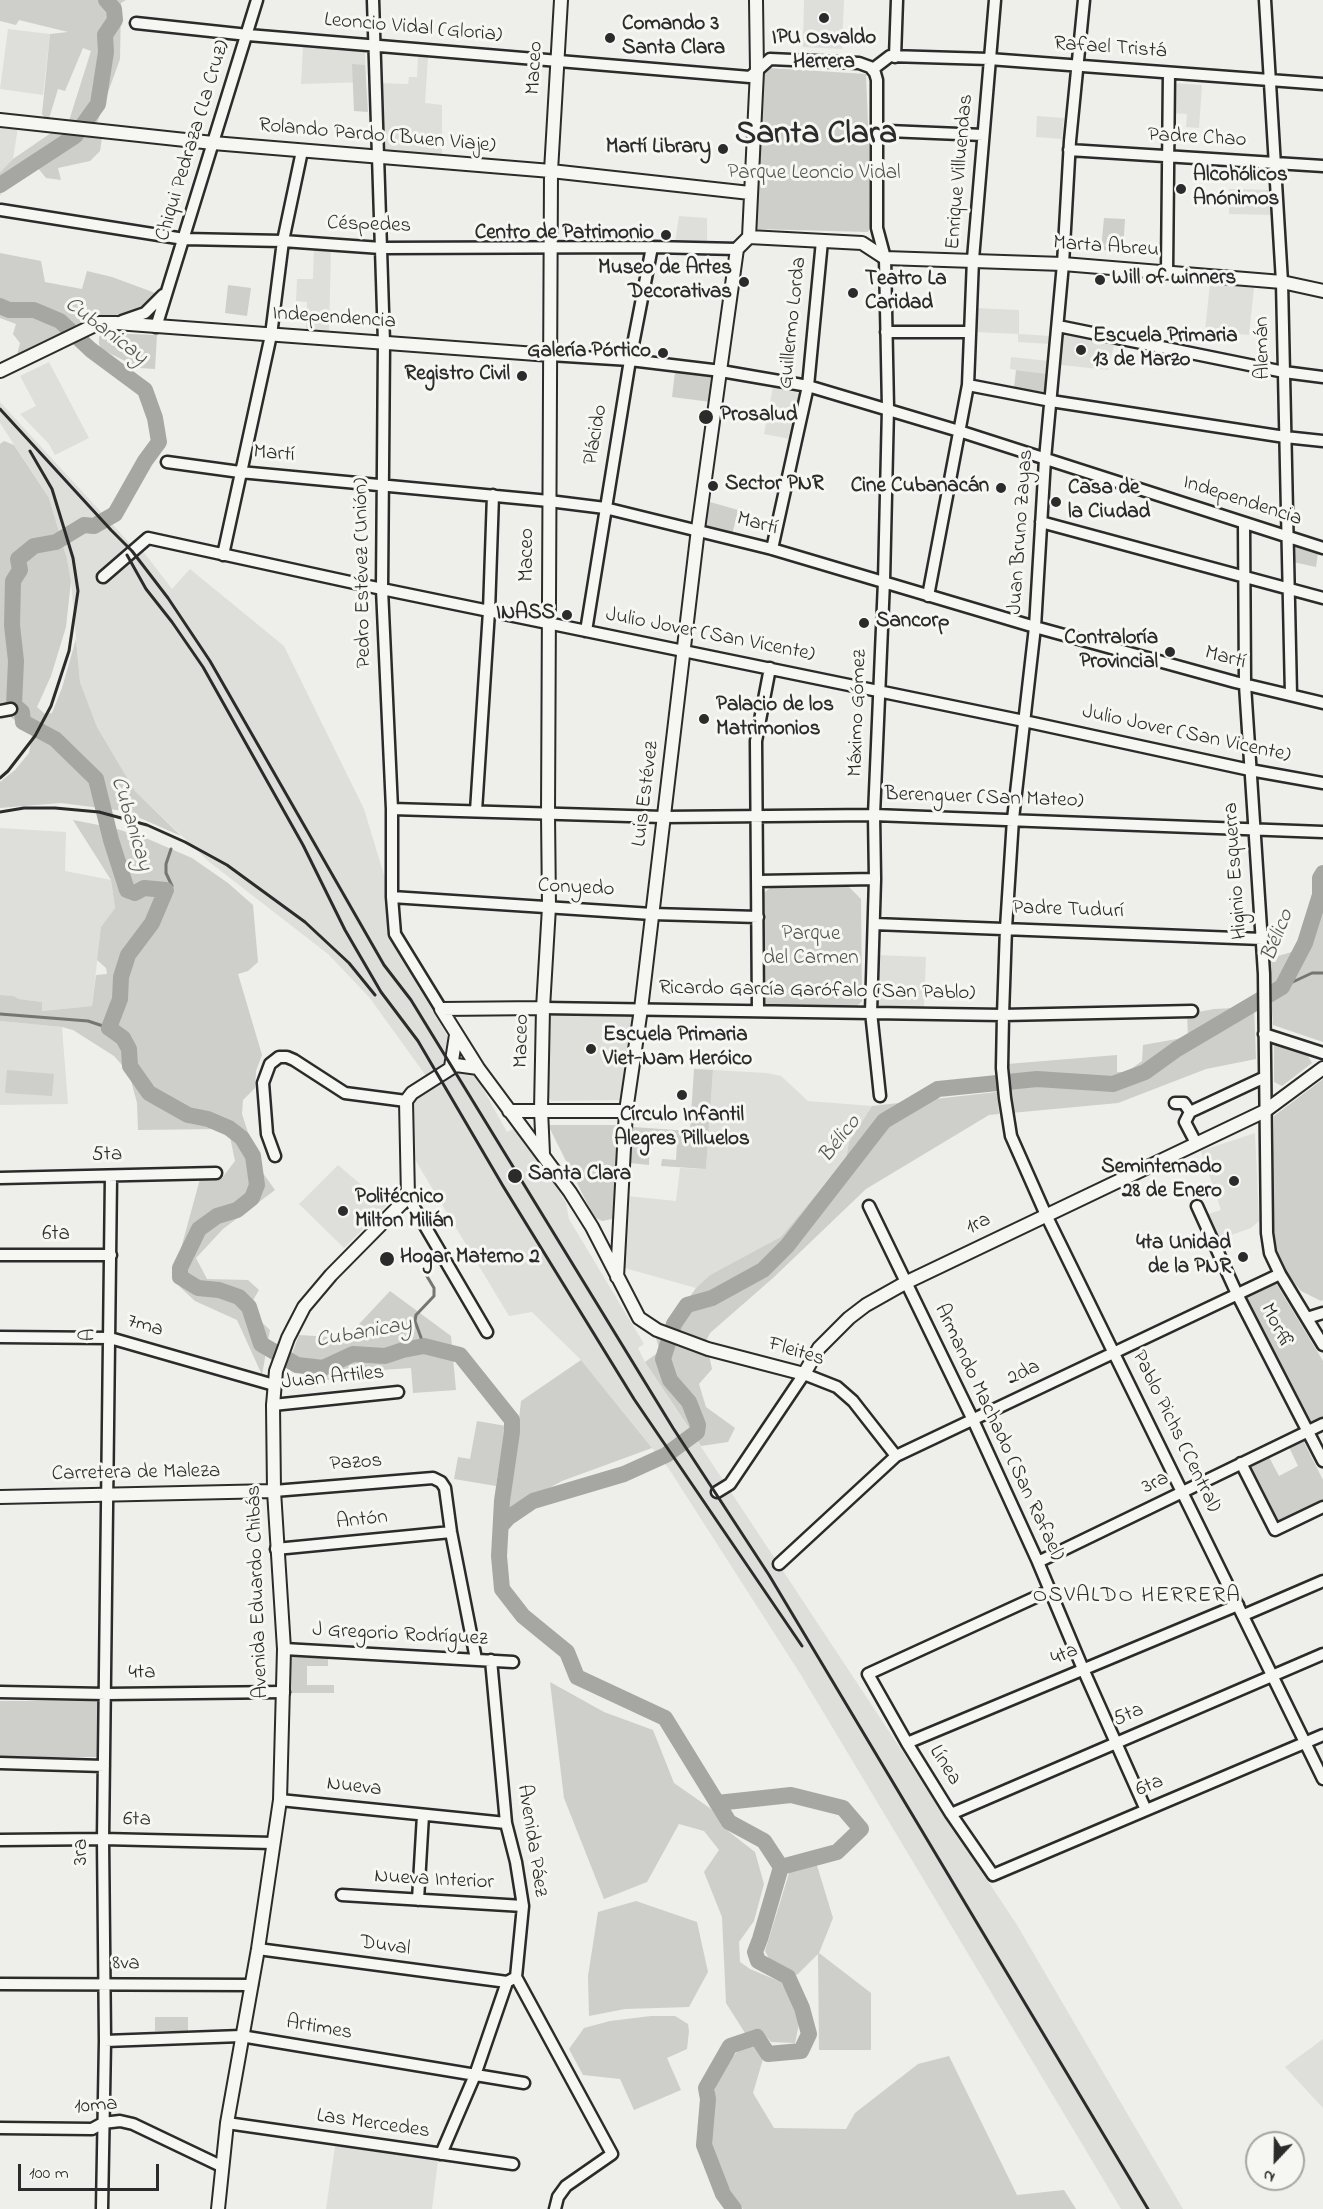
<!DOCTYPE html>
<html>
<head>
<meta charset="utf-8">
<style>
  body { margin:0 }
  #map { position:relative; width:1323px; height:2209px; overflow:hidden; background:#eeeeea; font-family:"Indie Flower",sans-serif }
  canvas { display:block }
  .north { position:absolute; left:1245px; top:2131px; width:60px; height:60px; box-sizing:border-box; background:#f6f6f2; border:2px solid #a5a5a2; border-radius:50%; rotate:202deg; font-size:16px; font-weight:700; line-height:24px; text-align:center; color:#2b2b2b }
  .north::after { content:''; display:block; margin:auto; width:21px; height:27px; background:#2b2b2b; clip-path:polygon(50% 0,100% 100%,50% 72%,0 100%) }
  .scale { position:absolute; left:18px; top:2164px; width:141px; height:27px; box-sizing:border-box; border:3px solid #2b2b2b; border-top:0; padding-left:8px; font-size:18px; line-height:21px; white-space:nowrap; color:#2b2b2b; -webkit-text-stroke:4px #f6f6f2; paint-order:stroke }
</style>
</head>
<body>
<div id="map">
<canvas width="1323" height="2209"></canvas>
<div class="north">N</div>
<div class="scale">100 m</div>
</div>
<script>
const c = document.querySelector('canvas').getContext('2d');
c.lineJoin = 'round';
function fillPath(path, color) {
  c.fillStyle = color;
  c.fill(path, 'evenodd');
}
function toPath(rows) {
  const path = new Path2D();
  for (const r of rows) {
    path.moveTo(r[0], r[1]);
    for (let i = 2; i < r.length; i += 2) path.lineTo(r[i], r[i + 1]);
  }
  return path;
}
function stroke(path, color, width, dash) {
  c.strokeStyle = color;
  c.lineWidth = width;
  c.lineCap = dash ? 'butt' : 'round';
  c.setLineDash(dash || []);
  c.stroke(path);
}
function drawText(font, color, halo, rows, align = 'center') {
  c.font = font + ' "Indie Flower",sans-serif';
  c.lineWidth = 6;
  c.setLineDash([]);
  c.textBaseline = 'middle';
  c.strokeStyle = halo;
  c.fillStyle = color;
  for (const [text, x, y, turn = 0] of rows) {
    c.save();
    c.translate(x, y);
    c.rotate((+turn || 0) * Math.PI / 180);
    c.textAlign = isNaN(turn) ? turn : align;
    if (halo) c.strokeText(text, 0, 0);
    c.fillText(text, 0, 0);
    c.restore();
  }
}
fillPath(toPath([
  [804,0,844,0,842,49,803,47],
  [8,29,50,34,43,95,0,89],
  [303,46,365,50,366,82,301,84],
  [418,56,428,57,425,103,442,105,442,155,383,150,380,83,408,84,409,77,417,77],
  [1172,83,1202,85,1199,128,1186,127,1187,114,1171,113],
  [1037,116,1064,118,1062,139,1036,137],
  [0,125,18,127,13,159,0,172],
  [1229,189,1271,190,1273,215,1229,214],
  [679,216,707,218,707,243,675,243],
  [314,247,331,248,329,333,306,331,307,302,296,301,297,279,313,279],
  [1210,283,1254,288,1249,335,1205,331],
  [976,308,1019,310,1019,334,1050,336,1064,331,1115,341,1108,370,1062,365,1047,374,1010,369,1011,357,1049,361,1050,344,1018,342,1018,334,975,332],
  [49,362,89,438,55,455,49,444,20,414,36,406,20,376],
  [773,387,799,393,790,439,764,434],
  [0,402,135,549,139,546,172,589,190,569,284,646,364,809,401,931,390,938,448,1037,448,1047,460,1066,473,1071,507,1132,519,1126,566,1203,569,1219,644,1344,638,1348,645,1362,1017,1925,1183,2209,1121,2209,801,1675,669,1469,581,1360,532,1312,509,1316,411,1153,414,1100,429,1080,369,997,328,954,208,861,135,791,97,727,80,682,71,581,67,559,49,498,0,423],
  [0,828,66,832,65,871,111,880,115,908,101,928,92,1006,42,1011,42,1002,19,999,14,996,0,995],
  [878,955,926,957,924,1008,876,1007],
  [553,1014,632,1016,635,1020,627,1095,621,1100,552,1101,548,1098,550,1017],
  [0,1021,62,1027,68,1104,0,1105],
  [713,1070,767,1073,781,1076,808,1101,872,1106,849,1142,846,1159,781,1238,710,1275,696,1288,621,1267,627,1196,676,1201,680,1168,706,1169],
  [1255,1133,1259,1221,1251,1228,1217,1240,1205,1215,1221,1210,1201,1151],
  [338,1165,386,1206,344,1248,299,1204],
  [1323,2039,1323,2108,1285,2067],
  [335,2146,438,2160,432,2209,326,2209]
]), '#dededb');
fillPath(toPath([
  [0,0,126,0,121,3,120,59,97,123,83,125,68,124,91,51,83,48,65,91,58,89,48,122,42,114,50,34,68,32,19,20,16,25,0,21],
  [352,64,365,65,368,112,354,111],
  [769,68,866,74,869,150,870,227,868,232,756,229,755,226,764,73],
  [51,133,102,138,100,151,90,161,58,168,61,180,46,178,37,167,1,193,0,196,0,172,13,159],
  [1104,218,1125,219,1123,251,1101,250],
  [0,253,41,261,45,282,82,289,87,271,112,277,158,294,136,311,116,315,101,315,17,355,20,343,13,334,16,324,0,318],
  [228,285,251,288,247,316,225,313],
  [102,333,157,335,155,369,139,368,101,349,99,344,99,337],
  [677,369,710,374,714,380,711,402,672,397,675,372],
  [1016,370,1047,374,1045,392,1014,388],
  [4,441,14,445,49,498,67,559,71,581,66,627,51,676,37,707,45,714,52,713,62,688,76,639,80,682,97,727,135,791,181,836,124,811,61,803,0,808,0,782,15,770,29,753,32,735,0,708,0,444],
  [710,502,738,510,732,535,701,527,705,507],
  [1292,544,1318,553,1316,567,1293,562],
  [73,820,114,828,148,839,192,858,228,883,253,905,258,962,248,971,238,974,262,1055,256,1071,255,1088,243,1100,242,1114,260,1169,275,1190,223,1229,196,1258,207,1279,248,1280,259,1290,252,1302,256,1317,270,1330,262,1375,237,1320,195,1301,180,1287,174,1274,200,1179,222,1178,235,1161,230,1137,217,1129,138,1130,137,1103,129,1073,114,1056,73,1030,62,1027,0,1021,0,995,14,996,19,999,42,1002,42,1011,92,1006,96,975,107,974,106,968,97,960,101,927,115,908,111,880],
  [1323,885,1323,1042,1273,1025,1268,959,1295,951,1310,934,1323,895],
  [773,886,849,887,861,899,862,1001,856,1007,766,1007,760,1001,762,894],
  [1254,1007,1256,1059,1206,1069,1118,1103,1011,1113,1007,1064,1117,1055,1117,1072,1127,1072,1142,1061,1143,1045,1188,1037,1187,1014,1214,1009],
  [1274,1044,1308,1056,1312,1063,1282,1086,1274,1082],
  [694,1069,713,1070,706,1169,661,1166,662,1159,676,1160,677,1144,662,1142,650,1141,649,1165,630,1163,633,1127,690,1131],
  [7,1070,54,1074,52,1096,5,1093],
  [1323,1079,1323,1300,1321,1301,1301,1291,1287,1274,1277,1250,1273,1224,1274,1116],
  [997,1092,999,1114,989,1115,866,1189,773,1278,710,1333,706,1341,669,1326,696,1288,710,1275,781,1237,846,1159,849,1142,872,1106],
  [548,1125,616,1125,617,1213,612,1219,602,1221,594,1217],
  [1276,1283,1323,1361,1323,1418,1311,1423,1244,1298],
  [390,1291,451,1336,456,1390,413,1393,411,1368,352,1372,325,1381,287,1367,299,1335,346,1338],
  [655,1335,709,1355,712,1369,699,1384,706,1407,735,1428,728,1442,701,1446,645,1362,660,1351],
  [581,1360,652,1448,562,1481,509,1510,521,1401],
  [477,1421,506,1426,496,1486,454,1479,458,1457,470,1459],
  [1303,1440,1323,1480,1323,1501,1279,1522,1251,1466,1269,1457,1279,1476,1298,1466,1289,1447],
  [293,1656,328,1657,328,1666,307,1666,307,1685,334,1685,334,1693,290,1693,291,1658],
  [550,1682,604,1712,653,1730,674,1783,714,1811,728,1831,755,1852,764,1884,754,1921,739,1942,740,1962,750,1969,781,1982,793,2002,799,2024,795,2043,771,2042,762,2032,745,2033,726,2003,722,1917,704,1872,719,1850,704,1831,679,1824,647,1882,604,1899,564,1798],
  [0,1701,102,1701,102,1757,0,1757],
  [816,1862,833,1918,819,1953,871,1993,871,2050,819,2050,818,1954,797,1975,771,1962,765,1951,790,1870],
  [636,1901,697,1922,708,1972,689,2007,625,2009,589,2016,588,1976,598,1912],
  [651,2016,675,2016,688,2024,689,2031,687,2049,667,2058,681,2090,634,2110,620,2079,583,2075,569,2049,584,2028,610,2021],
  [155,2017,188,2017,188,2031,155,2031],
  [756,2042,763,2059,753,2093,774,2128,846,2129,855,2113,918,2064,949,2056,1017,2195,1064,2190,1076,2209,743,2209,724,2181,709,2143,712,2104,718,2074,738,2051]
]), '#cececa');
stroke(toPath([
  [166,890,172,886,166,873,166,864,171,849],
  [1282,987,1312,973,1323,973],
  [0,1014,88,1021,109,1028],
  [422,1268,434,1288,434,1296,416,1315,415,1321,424,1346]
]), '#757573', 3);
stroke(toPath([
  [0,185,75,136,98,104,106,52,105,35,115,20,114,9,106,0],
  [0,306,9,310,34,310,60,321,91,350,145,390,155,418,159,442,145,461,115,514,94,526,84,525,56,542,34,546,18,559,20,570,13,581,12,625,16,661,14,705,22,712,23,722,55,739,96,779,111,840,127,890,135,893,144,888,166,890,152,923,128,955,121,977,120,999,109,1028,123,1038,129,1049,130,1066,149,1093,188,1115,208,1119,229,1128,242,1138,253,1156,257,1185,252,1198,237,1210,217,1216,199,1229,180,1268,180,1277,198,1288,219,1290,239,1297,249,1307,261,1344,297,1365,323,1368,353,1354,385,1356,403,1350,424,1346,460,1355,512,1420,512,1432,502,1501,499,1556,502,1589,523,1616,567,1652,577,1677,665,1718,729,1822,764,1841,781,1867,760,1939,755,1952,758,1961,788,1977,802,2008,809,2034,801,2051,768,2054,757,2037,730,2046,706,2088,708,2099,704,2145,723,2194,734,2209],
  [501,1526,508,1518,533,1501,624,1474,666,1455,697,1432,698,1425,689,1402,670,1380,663,1359,674,1324,687,1305,712,1298,763,1270,787,1246,884,1121,938,1089,1037,1079,1113,1084,1145,1072,1177,1049,1282,987,1305,943,1320,895,1320,878,1323,873],
  [717,1803,791,1795,843,1808,861,1829,837,1852,781,1867]
]), '#a6a6a3', 16);
const minor = toPath([
  [373,0,384,342,382,589,392,809,392,897,395,934,441,1009],
  [1084,0,1070,141,1063,264,1045,459,1035,627,1013,819,1006,928,1003,1015,1002,1068,1005,1098,1011,1136,1046,1215,1323,1779],
  [1265,0,1282,282,1291,695],
  [136,23,248,35,750,77,770,59,859,63,870,67,875,73,877,80,877,228,885,258,888,408,884,581,874,815,875,879,871,1012,880,1096],
  [895,57,897,0],
  [873,69,890,56,989,59,1323,84],
  [888,131,983,135],
  [1069,150,1323,166],
  [1,210,184,239,283,241,381,248,652,247,737,249],
  [1167,272,1169,73],
  [122,321,145,313,163,295],
  [1058,326,1284,372,1323,377],
  [156,327,257,0],
  [886,332,969,332],
  [550,355,630,360,721,371,808,386,959,431,1323,548],
  [968,385,1051,401,1285,437,1323,441],
  [167,462,240,472,549,501,605,508,772,549,1035,627,1235,682,1323,703],
  [1041,522,1323,598],
  [1244,523,1245,685,1264,974,1267,1233,1270,1253,1280,1274,1323,1345],
  [772,549,808,386,822,241],
  [223,555,271,335,283,241,302,151],
  [103,577,148,538,382,589,1024,721,1250,770,1323,783],
  [928,596,968,385,973,259,995,0],
  [586,631,630,360,652,247],
  [0,711,11,709],
  [392,809,663,817,874,815,1323,832],
  [476,811,489,611,493,495],
  [758,881,875,879],
  [392,897,652,914,758,917],
  [874,924,1262,939],
  [543,1008,1003,1015,1192,1011],
  [758,1011,756,741,770,668],
  [1264,1034,1323,1053],
  [1175,1103,1184,1103,1190,1112],
  [1196,1143,1185,1122,1190,1112,1265,1077],
  [275,1156,267,1134,263,1083,270,1064,279,1057,287,1057,294,1060,345,1093,406,1101],
  [0,1178,216,1173],
  [408,1197,487,1332],
  [869,1206,973,1420,1038,1562,1083,1669,1146,1810],
  [1197,1206,1237,1294,1323,1461],
  [0,1255,111,1255],
  [1307,1318,1323,1313],
  [0,1337,110,1338,274,1385],
  [273,1405,398,1392],
  [1241,1463,1275,1530,1323,1507],
  [274,1491,433,1478,441,1482,445,1488,451,1532,476,1659],
  [717,1492,730,1484,804,1374,837,1387,853,1401,896,1456],
  [276,1549,451,1532],
  [1038,1562,1323,1424],
  [779,1564,896,1456,1280,1274],
  [1049,1591,868,1674,907,1743,951,1814,993,1875,1323,1735],
  [1244,1615,1323,1581],
  [284,1649,513,1662],
  [0,1692,106,1694,284,1692],
  [907,1743,1238,1605],
  [0,1763,104,1766],
  [280,1800,506,1823],
  [951,1814,1323,1654],
  [0,1840,103,1839,273,1843],
  [342,1895,523,1906],
  [418,1900,423,1815],
  [258,1949,507,1982],
  [516,1977,612,2154,566,2186,558,2197,555,2209],
  [0,1984,252,1985],
  [105,2041,241,2036,524,2083],
  [227,2123,513,2164],
  [0,2128,92,2129,103,2123,120,2121,133,2124,221,2166],
  [441,2154,475,2075,507,1982,516,1977,523,1906,516,1862,506,1823,491,1660],
  [102,2209,105,2041,103,1839,111,1176]
]);
const major = toPath([
  [0,120,213,143,551,171,750,193],
  [749,237,862,243,885,258,1063,264,1282,282,1323,291],
  [749,237,757,71,756,0],
  [0,371,99,323,116,323,550,355],
  [543,1008,441,1009,478,1068,570,1192,592,1227,639,1318,657,1330,708,1349,804,1374,819,1348,849,1318,866,1305,905,1283,1265,1111,1323,1068],
  [451,1067,456,1035],
  [509,1111,626,1111],
  [543,1154,541,1110,543,1008,549,907,548,814,551,171,561,0],
  [617,1277,626,1111,641,1009,698,529,737,249,749,237],
  [0,1497,274,1491],
  [218,2209,227,2123,258,1949,280,1800,284,1649,274,1491,273,1405,276,1371,288,1338,304,1307,331,1275,408,1197,406,1101,412,1093,456,1065,478,1068]
]);
stroke(minor, '#2b2b2b', 15);
stroke(major, '#2b2b2b', 16);
stroke(minor, '#f6f6f2', 10);
stroke(major, '#f6f6f2', 12);
stroke(toPath([
  [0,409,111,530,132,551,168,598,210,661,384,965,411,1000,673,1428,769,1575,1148,2209],
  [127,555,146,589,172,622,203,667,303,845,345,930,381,992,418,1041,503,1186,634,1399,802,1646],
  [0,778,8,771,35,736,51,706,69,651,78,591,73,558,52,489,30,451],
  [0,812,24,808,55,808,99,812,147,825,185,842,227,865,305,922,349,963,375,995]
]), '#2b2b2b', 3);
for (const [x, y, r, color] of [
  [824,18,6,"#2b2b2b"],
  [610,38,6,"#2b2b2b"],
  [723,149,6,"#2b2b2b"],
  [1181,189,6,"#2b2b2b"],
  [666,235,6,"#2b2b2b"],
  [1100,280,6,"#2b2b2b"],
  [744,282,6,"#2b2b2b"],
  [853,293,6,"#2b2b2b"],
  [1081,350,6,"#2b2b2b"],
  [663,353,6,"#2b2b2b"],
  [522,376,6,"#2b2b2b"],
  [706,417,8,"#2b2b2b"],
  [713,486,6,"#2b2b2b"],
  [1001,488,6,"#2b2b2b"],
  [1056,502,6,"#2b2b2b"],
  [567,615,6,"#2b2b2b"],
  [864,623,6,"#2b2b2b"],
  [1170,652,6,"#2b2b2b"],
  [704,719,6,"#2b2b2b"],
  [591,1049,6,"#2b2b2b"],
  [682,1095,6,"#2b2b2b"],
  [515,1176,8,"#2b2b2b"],
  [1234,1181,6,"#2b2b2b"],
  [343,1211,6,"#2b2b2b"],
  [1243,1257,6,"#2b2b2b"],
  [387,1259,8,"#2b2b2b"]
]) {
  const dot = new Path2D();
  dot.arc(x, y, r, 0, 2 * Math.PI);
  c.fillStyle = color;
  c.fill(dot);
  stroke(dot, '#f6f6f2', 2);
}
drawText('bold 21px', '#2b2b2b', '#f6f6f2', [
  ["Comando 3",622,26],
  ["Santa Clara",622,50],
  ["IPU Osvaldo",824,40,"center"],
  ["Herrera",824,64,"center"],
  ["Martí Library",711,149,"right"],
  ["Alcohólicos",1193,177],
  ["Anónimos",1193,201],
  ["Centro de Patrimonio",654,235,"right"],
  ["Museo de Artes",732,270,"right"],
  ["Decorativas",732,294,"right"],
  ["Will of winners",1112,280],
  ["Teatro La",865,281],
  ["Caridad",865,305],
  ["Escuela Primaria",1093,338],
  ["13 de Marzo",1093,362],
  ["Galería Pórtico",651,353,"right"],
  ["Registro Civil",510,376,"right"],
  ["Prosalud",720,417],
  ["Sector PNR",725,486],
  ["Cine Cubanacán",989,488,"right"],
  ["Casa de",1068,490],
  ["la Ciudad",1068,514],
  ["INASS",555,615,"right"],
  ["Sancorp",876,623],
  ["Contraloría",1158,640,"right"],
  ["Provincial",1158,664,"right"],
  ["Palacio de los",716,707],
  ["Matrimonios",716,731],
  ["Escuela Primaria",603,1037],
  ["Viet-Nam Heróico",603,1061],
  ["Círculo Infantil",682,1117,"center"],
  ["Alegres Pilluelos",682,1141,"center"],
  ["Seminternado",1222,1169,"right"],
  ["28 de Enero",1222,1193,"right"],
  ["Santa Clara",528,1176],
  ["Politécnico",355,1199],
  ["Milton Milián",355,1223],
  ["4ta Unidad",1231,1245,"right"],
  ["de la PNR",1231,1269,"right"],
  ["Hogar Materno 2",400,1259]
], 'left');
drawText('21px', '#2b2b2b', '#f6f6f2', [
  ["Leoncio Vidal (Gloria)",413,29,5],
  ["Rafael Tristá",1110,49,4],
  ["Maceo",536,68,-87],
  ["Rolando Pardo (Buen Viaje)",377,137,5],
  ["Padre Chao",1197,139,3],
  ["Chiqui Pedraza (La Cruz)",194,141,-73],
  ["Enrique Villuendas",961,172,-85],
  ["Céspedes",369,226,2],
  ["Marta Abreu",1106,248,4],
  ["Independencia",334,319,4],
  ["Guillermo Lorda",794,323,-84],
  ["Alemán",1264,348,-91],
  ["Plácido",597,435,-80],
  ["Martí",274,455,5],
  ["Independencia",1242,502,18],
  ["Martí",757,525,15],
  ["Juan Bruno Zayas",1022,532,-86],
  ["Maceo",529,555,-90],
  ["Pedro Estévez (Unión)",364,573,-91],
  ["Julio Jover (San Vicente)",710,636,11],
  ["Martí",1225,659,15],
  ["Máximo Gómez",859,713,-88],
  ["Julio Jover (San Vicente)",1186,735,12],
  ["Luis Estévez",647,794,-83],
  ["Berenguer (San Mateo)",984,799,2],
  ["Higinio Esquerra",1237,871,-94],
  ["Conyedo",576,889,3],
  ["Padre Tudurí",1068,911,2],
  ["Ricardo García Garófalo (San Pablo)",817,992,1],
  ["Maceo",523,1041,-89],
  ["5ta",107,1156,-1],
  ["1ra",979,1225,-26],
  ["6ta",56,1236],
  ["Morffi",1275,1326,63],
  ["7ma",145,1327,16],
  ["A",90,1335,-89],
  ["Fleites",796,1353,17],
  ["2da",1024,1374,-25],
  ["Juan Artiles",333,1379,-6],
  ["Pablo Pichs (Central)",1175,1432,64],
  ["Armando Machado (San Rafael)",998,1433,65],
  ["Pazos",356,1464,-4],
  ["Carretera de Maleza",136,1474,-1],
  ["3ra",1156,1484,-26],
  ["Antón",362,1521,-6],
  ["Avenida Eduardo Chibás",259,1592,-92],
  ["J Gregorio Rodríguez",400,1636,3],
  ["4ta",1065,1656,-23],
  ["4ta",142,1674,-1],
  ["5ta",1129,1716,-23],
  ["Línea",944,1766,58],
  ["6ta",1150,1787,-23],
  ["Nueva",354,1788,6],
  ["6ta",137,1821,1],
  ["Avenida Páez",531,1841,81],
  ["3ra",83,1852,-90],
  ["Nueva Interior",434,1881,3],
  ["Duval",385,1947,8],
  ["8va",126,1965,1],
  ["Artimes",319,2029,10],
  ["10ma",96,2107,-5],
  ["Las Mercedes",373,2125,8]
]);
drawText('21px', '#545453', '#f6f6f2', [
  ["Parque Leoncio Vidal",814,175],
  ["Parque",811,936],
  ["del Carmen",811,960]
]);
drawText('italic 22px', '#565655', '#f6f6f2', [
  ["Cubanicay",105,332,37],
  ["Cubanicay",130,824,73],
  ["Bélico",1279,936,-69],
  ["Bélico",841,1140,-52],
  ["Cubanicay",364,1334,-10]
]);
c.letterSpacing = '1.5px';
drawText('22px', '#2b2b2b', '#f6f6f2', [
  ["OSVALDO HERRERA",1137,1597]
]);
c.letterSpacing = '0px';
drawText('bold 33px', '#2b2b2b', '#f6f6f2', [
  ["Santa Clara",816,137]
]);
</script>
</body>
</html>
